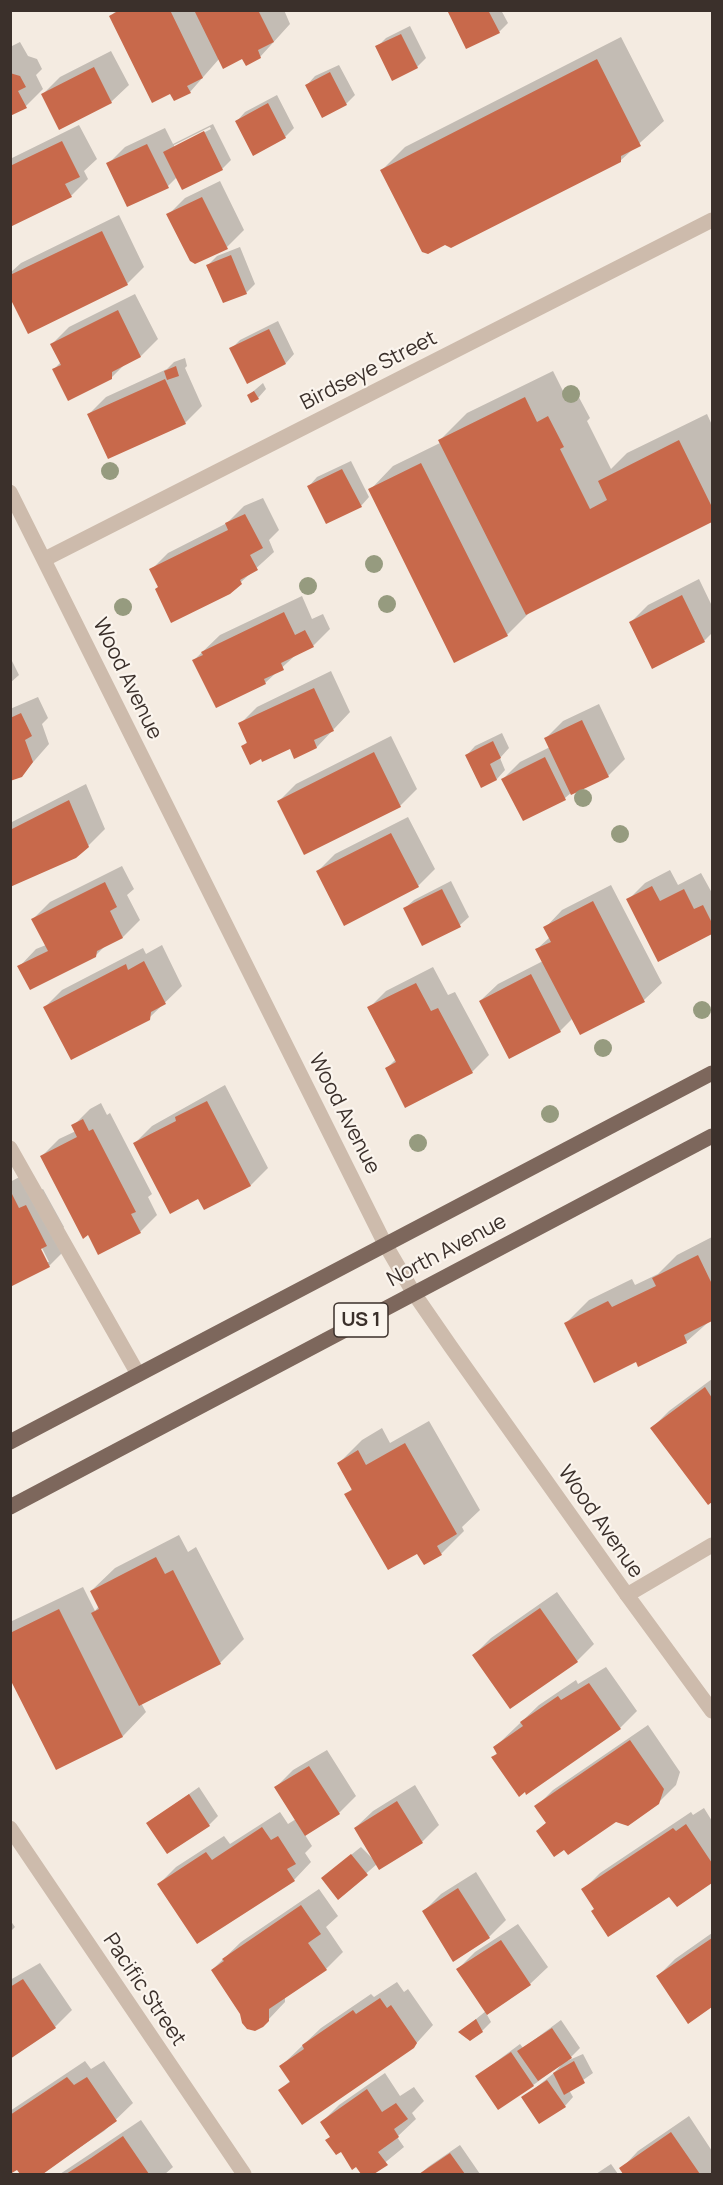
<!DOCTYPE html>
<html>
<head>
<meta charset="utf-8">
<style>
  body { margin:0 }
  #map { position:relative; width:723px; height:2185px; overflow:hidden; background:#f4ebe1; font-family:Manrope,sans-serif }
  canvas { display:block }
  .frame { position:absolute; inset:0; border:12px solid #3b302b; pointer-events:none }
</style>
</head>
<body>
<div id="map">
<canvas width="723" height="2185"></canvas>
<div class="frame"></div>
</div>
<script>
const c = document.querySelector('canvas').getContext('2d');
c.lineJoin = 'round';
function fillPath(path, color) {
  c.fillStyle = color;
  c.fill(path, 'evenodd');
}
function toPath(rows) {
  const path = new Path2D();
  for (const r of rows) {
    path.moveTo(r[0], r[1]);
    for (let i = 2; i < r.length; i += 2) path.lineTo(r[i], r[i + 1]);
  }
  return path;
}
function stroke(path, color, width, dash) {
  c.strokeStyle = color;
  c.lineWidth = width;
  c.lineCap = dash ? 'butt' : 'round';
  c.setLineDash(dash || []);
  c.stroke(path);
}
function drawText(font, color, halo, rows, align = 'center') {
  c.font = font + ' Manrope,sans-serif';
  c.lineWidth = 4.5;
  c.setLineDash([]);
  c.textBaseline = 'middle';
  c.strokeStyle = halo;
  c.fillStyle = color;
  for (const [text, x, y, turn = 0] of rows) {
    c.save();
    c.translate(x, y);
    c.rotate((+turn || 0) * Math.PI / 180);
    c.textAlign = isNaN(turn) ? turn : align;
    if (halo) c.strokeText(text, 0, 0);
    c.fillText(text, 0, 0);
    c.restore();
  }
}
fillPath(toPath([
  [117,10,284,10,290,24,260,57,219,59,190,92,111,16],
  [449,10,501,10,508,23,499,32],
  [410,26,426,58,417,67,377,47,386,38],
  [621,37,664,121,620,161,382,170,405,147],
  [20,42,28,56,37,59,42,69,36,75,43,89,26,106,10,114,10,47],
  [111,51,129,85,111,102,43,94,60,77],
  [339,65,355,95,346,104,307,85,315,76],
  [277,95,294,128,285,137,237,121,245,112],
  [213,124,231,160,222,169,177,177,168,186,108,164,125,147,165,128,173,144],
  [210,127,211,129,174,148,174,145],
  [79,125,97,159,84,171,88,179,71,196,10,226,10,159],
  [220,181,244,230,227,247,168,215,185,198],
  [119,215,144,267,127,284,10,294,10,273,21,263],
  [240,247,255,284,246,293,208,265,217,256],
  [135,294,158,339,141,356,124,365,111,378,54,369,61,362,52,344,69,327],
  [278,321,294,354,286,363,231,349,240,340],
  [185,358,187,366,185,368,202,406,185,423,89,414,106,397,167,369,174,362],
  [553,371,565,395,575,390,590,418,587,421,611,469,627,453,707,414,712,425,712,520,530,612,507,635,370,490,393,466,440,443,439,441,467,413],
  [263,383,266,389,258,398,249,395],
  [351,461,369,497,361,506,309,486,317,477],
  [263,498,279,530,269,540,274,552,241,582,229,593,159,586,151,570,168,553,227,523,244,506],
  [699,579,712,606,712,633,704,641,631,622,648,605],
  [302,596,312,619,323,614,330,629,313,646,299,652,265,683,194,660,220,635],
  [10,657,19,675,10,683],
  [331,671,350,712,317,747,295,757,291,747,243,746,248,741,240,724,257,707],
  [38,697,48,718,42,724,49,744,21,776,10,780,10,709],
  [599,704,625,759,608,776,572,792,565,798,503,779,520,762,550,747,546,738,563,721],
  [502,733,509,748,500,758,505,770,497,779,482,786,467,755,475,746],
  [391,736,417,789,400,806,279,801,296,784],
  [86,784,105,829,88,846,10,886,10,823],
  [408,817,435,869,418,886,318,871,335,854],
  [122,866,134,889,127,895,140,920,123,937,107,944,95,956,19,967,36,949,46,945,33,919,50,902],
  [670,870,678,885,701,873,712,893,712,932,659,960,628,900,645,883],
  [451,881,469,917,460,925,405,908,414,900],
  [611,885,662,983,644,1000,581,1033,573,1018,560,1031,480,1001,498,984,543,961,537,949,550,937,545,928,562,910],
  [162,945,182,986,149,1018,45,1007,62,990,143,948,146,954],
  [433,967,448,995,455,992,489,1055,472,1072,387,1068,396,1059,369,1008,386,991],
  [225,1085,268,1168,251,1185,204,1208,199,1197,135,1143,152,1126],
  [101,1103,107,1115,110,1113,152,1194,148,1197,157,1215,140,1232,42,1156,59,1139,76,1131,73,1126,90,1109],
  [27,1173,37,1192,43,1189,64,1227,58,1233,66,1249,49,1266,10,1286,10,1182],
  [39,1242,49,1262,46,1262,36,1243],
  [712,1237,712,1319,686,1342,636,1360,566,1323,589,1300,632,1279,635,1285,658,1274,677,1255],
  [712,1379,712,1500,709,1502,652,1428,669,1411],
  [429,1421,480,1510,462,1527,464,1531,441,1554,346,1494,353,1488,339,1463,362,1440,382,1428,390,1443],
  [179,1535,188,1552,196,1547,244,1639,220,1663,141,1703,146,1712,123,1736,57,1768,10,1676,10,1622,83,1587,95,1611,99,1606,91,1591,115,1568],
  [557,1592,594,1644,577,1661,474,1655,491,1638],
  [606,1667,637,1711,620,1728,493,1757,498,1752,495,1747,539,1705,576,1680,578,1684],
  [648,1725,680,1772,676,1785,658,1803,616,1821,537,1831,547,1822,536,1807,553,1790],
  [327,1750,356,1796,339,1813,305,1835,312,1846,305,1853,311,1862,294,1880,198,1942,159,1884,176,1867,224,1836,230,1844,280,1812,288,1824,296,1819,276,1787,293,1770],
  [415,1785,439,1825,422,1842,380,1868,377,1864,338,1898,332,1870,361,1847,377,1863,355,1828,373,1811],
  [199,1787,218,1816,209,1825,148,1823],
  [704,1808,712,1821,712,1882,677,1905,670,1895,595,1909,583,1890,600,1873,691,1812,693,1815],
  [476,1872,506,1920,489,1937,424,1911,441,1894],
  [319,1889,338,1916,326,1927,343,1952,326,1969,285,1997,285,2002,268,2020,242,2013,212,1970,241,1942],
  [10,1920,15,1927,10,1932],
  [518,1924,548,1967,530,1984,486,2013,491,2022,482,2031,460,2032,486,2011,458,1969,475,1952],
  [712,1933,712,2005,688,2021,658,1976,675,1959],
  [40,1963,72,2010,55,2027,10,2057,10,1980],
  [397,1982,404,1992,408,1989,433,2025,413,2047,280,2090,291,2080,281,2066,321,2028,371,1994,374,1997],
  [561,2020,580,2048,567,2061,583,2054,593,2073,569,2090,573,2097,565,2106,523,2098,554,2073,563,2063,532,2086,477,2076,520,2044,523,2048],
  [85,2061,91,2069,104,2061,133,2103,104,2131,40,2174,22,2174,18,2168,10,2173,10,2111],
  [385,2073,400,2096,414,2087,424,2101,412,2113,416,2119,397,2137,404,2147,371,2174,363,2174,322,2122,339,2105],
  [689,2116,712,2151,712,2174,625,2174,621,2169,638,2151],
  [141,2120,173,2167,165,2174,60,2174],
  [460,2145,480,2174,420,2174,428,2167],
  [611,2164,618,2174,596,2174]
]), '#0003');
fillPath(toPath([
  [120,10,170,10,203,78,187,86,191,93,174,101,170,94,152,103,109,16],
  [194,10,258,10,274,42,258,50,261,58,246,66,242,59,223,69],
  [447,10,488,10,500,33,466,49],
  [401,34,418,68,392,81,375,46],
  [597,59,641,146,621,156,621,162,451,248,445,245,428,254,422,252,380,170],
  [94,67,112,103,59,130,41,94],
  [330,72,347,105,322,118,305,85],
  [10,73,20,76,26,87,18,91,27,108,10,116],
  [268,103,286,138,253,156,235,121],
  [204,131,223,170,182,190,163,152],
  [62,141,80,177,65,184,72,197,10,227,10,166],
  [147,144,169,188,127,207,106,163],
  [202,197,228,249,195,264,190,261,166,214],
  [102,231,128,285,28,334,10,298,10,275],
  [231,255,247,294,223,303,206,265],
  [118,310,141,357,112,372,112,379,68,401,52,369,61,365,50,344],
  [269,329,286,364,247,384,229,348],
  [176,366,179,376,167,380,164,371],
  [165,379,186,424,108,459,87,414],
  [254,391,259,399,251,403,247,395],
  [525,397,537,422,548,416,564,447,560,449,590,509,607,500,598,481,679,440,712,507,712,522,526,615,438,440],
  [421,463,508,636,454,663,368,489],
  [342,469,362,507,326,524,307,486],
  [245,514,263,548,250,555,258,570,240,580,242,584,230,594,171,623,155,589,158,587,149,569,228,530,225,523],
  [682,595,705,642,652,669,629,622],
  [284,612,295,635,305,630,314,647,281,663,284,670,264,679,266,684,216,708,192,660,203,655,201,652],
  [314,688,334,731,314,740,317,748,294,759,290,749,262,762,261,759,250,765,241,746,247,743,238,723],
  [21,713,32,736,25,740,33,762,22,777,10,781,10,718],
  [582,720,609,777,571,795,544,738],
  [493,741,501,758,490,764,497,780,481,788,465,755],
  [374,752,401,807,304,855,277,801],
  [545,757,566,800,523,821,501,779],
  [69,800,89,847,76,858,10,887,10,830],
  [391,833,419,887,344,926,316,871],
  [105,882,117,907,110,911,123,938,97,951,96,957,30,990,17,966,48,951,31,919],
  [652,886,660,901,684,889,694,909,703,905,712,923,712,934,658,962,626,899],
  [442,889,461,927,422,946,403,908],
  [593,901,645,1002,580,1035,535,949,551,942,543,927],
  [144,961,166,1004,151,1012,150,1020,71,1060,43,1007,126,964,128,970],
  [531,974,561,1032,509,1059,479,1001],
  [416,983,431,1011,438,1008,473,1073,405,1108,385,1068,396,1062,367,1007],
  [207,1101,251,1186,204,1210,198,1199,170,1214,133,1143,176,1121,175,1117],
  [83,1119,89,1131,93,1129,136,1212,131,1214,141,1233,98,1255,88,1235,83,1239,40,1156,77,1137,71,1125],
  [10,1190,19,1208,26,1205,47,1246,41,1249,50,1267,10,1287],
  [698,1255,712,1284,712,1321,684,1335,687,1343,638,1367,636,1362,594,1383,564,1323,608,1301,612,1307,656,1286,652,1278],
  [705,1387,712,1398,712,1502,708,1505,650,1428],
  [405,1443,457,1534,437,1546,442,1555,424,1565,417,1554,388,1570,344,1494,352,1490,337,1463,358,1450,366,1465],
  [156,1557,165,1574,173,1570,221,1664,139,1706,91,1613,99,1609,90,1591],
  [540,1608,578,1662,510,1709,472,1655],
  [59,1609,123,1737,56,1770,10,1679,10,1633],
  [589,1683,621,1729,526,1795,525,1792,519,1797,491,1757,497,1754,493,1747,523,1726,520,1722,558,1696,561,1700],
  [630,1740,664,1789,659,1804,628,1826,616,1822,568,1855,564,1850,554,1857,536,1831,546,1823,534,1806],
  [309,1766,340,1814,305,1836,274,1787],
  [189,1794,210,1826,167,1854,146,1823],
  [397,1801,423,1843,379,1870,354,1828],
  [686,1824,712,1863,712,1883,677,1907,669,1897,608,1937,591,1911,594,1909,581,1889,673,1828,676,1831],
  [262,1827,271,1840,278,1836,296,1864,287,1869,295,1881,197,1944,157,1884,206,1852,212,1860],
  [351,1854,368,1875,338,1900,321,1878],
  [458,1888,490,1938,453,1962,422,1911],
  [301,1905,321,1934,308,1943,327,1970,269,2009,269,2021,263,2027,255,2031,247,2029,242,2023,240,2014,211,1970,224,1961,222,1959],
  [712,1938,712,2007,688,2024,656,1976],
  [501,1940,531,1985,487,2015,456,1969],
  [23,1979,56,2028,10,2059,10,1987],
  [380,1998,387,2008,391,2005,417,2043,414,2048,302,2125,278,2090,290,2082,279,2066,304,2049,302,2045,353,2010,356,2014],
  [476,2019,483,2032,470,2041,458,2032],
  [552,2028,572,2058,538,2081,517,2051],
  [511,2052,534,2086,498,2110,475,2076],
  [574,2061,585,2083,564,2095,553,2073],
  [67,2077,74,2085,87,2077,117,2121,43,2174,20,2174,17,2170,10,2174,10,2115],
  [547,2080,566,2107,539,2124,521,2097],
  [367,2089,382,2112,396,2103,408,2119,394,2129,399,2137,378,2152,388,2165,374,2174,361,2174,356,2167,352,2170,341,2152,336,2155,325,2140,330,2137,320,2122],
  [671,2132,700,2174,623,2174,619,2168],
  [123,2136,149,2174,66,2174,91,2158],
  [450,2153,465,2174,419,2174]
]), '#c8694b');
stroke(toPath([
  [10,1148,138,1374]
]), '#cdbbac', 15);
stroke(toPath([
  [45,559,712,220],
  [627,1595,712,1545],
  [10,1828,244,2174]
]), '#cdbbac', 15);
stroke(toPath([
  [10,492,385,1244,413,1292,451,1347,627,1595,712,1711]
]), '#cdbbac', 15);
stroke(toPath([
  [10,1442,712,1073],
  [10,1507,712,1136]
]), '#7d675c', 15);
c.fillStyle = '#969b7f';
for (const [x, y] of [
  [571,394],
  [110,471],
  [374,564],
  [308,586],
  [387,604],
  [123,607],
  [583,798],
  [620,834],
  [702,1010],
  [603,1048],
  [550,1114],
  [418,1143]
]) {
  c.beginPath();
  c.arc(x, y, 9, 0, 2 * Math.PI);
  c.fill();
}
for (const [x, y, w] of [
  [361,1320,54]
]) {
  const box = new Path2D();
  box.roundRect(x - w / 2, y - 17, w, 34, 4.5);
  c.fillStyle = '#fbf5ee';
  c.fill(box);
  stroke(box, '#3b302b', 1.5);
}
drawText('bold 20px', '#3b302b', null, [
  ["US 1",361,1320]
]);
drawText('21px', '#3b302b', '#fbf5ee', [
  ["Birdseye Street",369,371,-27],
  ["Wood Avenue",127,679,64],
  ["Wood Avenue",344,1114,63],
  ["North Avenue",447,1251,-28],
  ["Wood Avenue",600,1522,55],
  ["Pacific Street",144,1990,56]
]);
</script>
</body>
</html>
